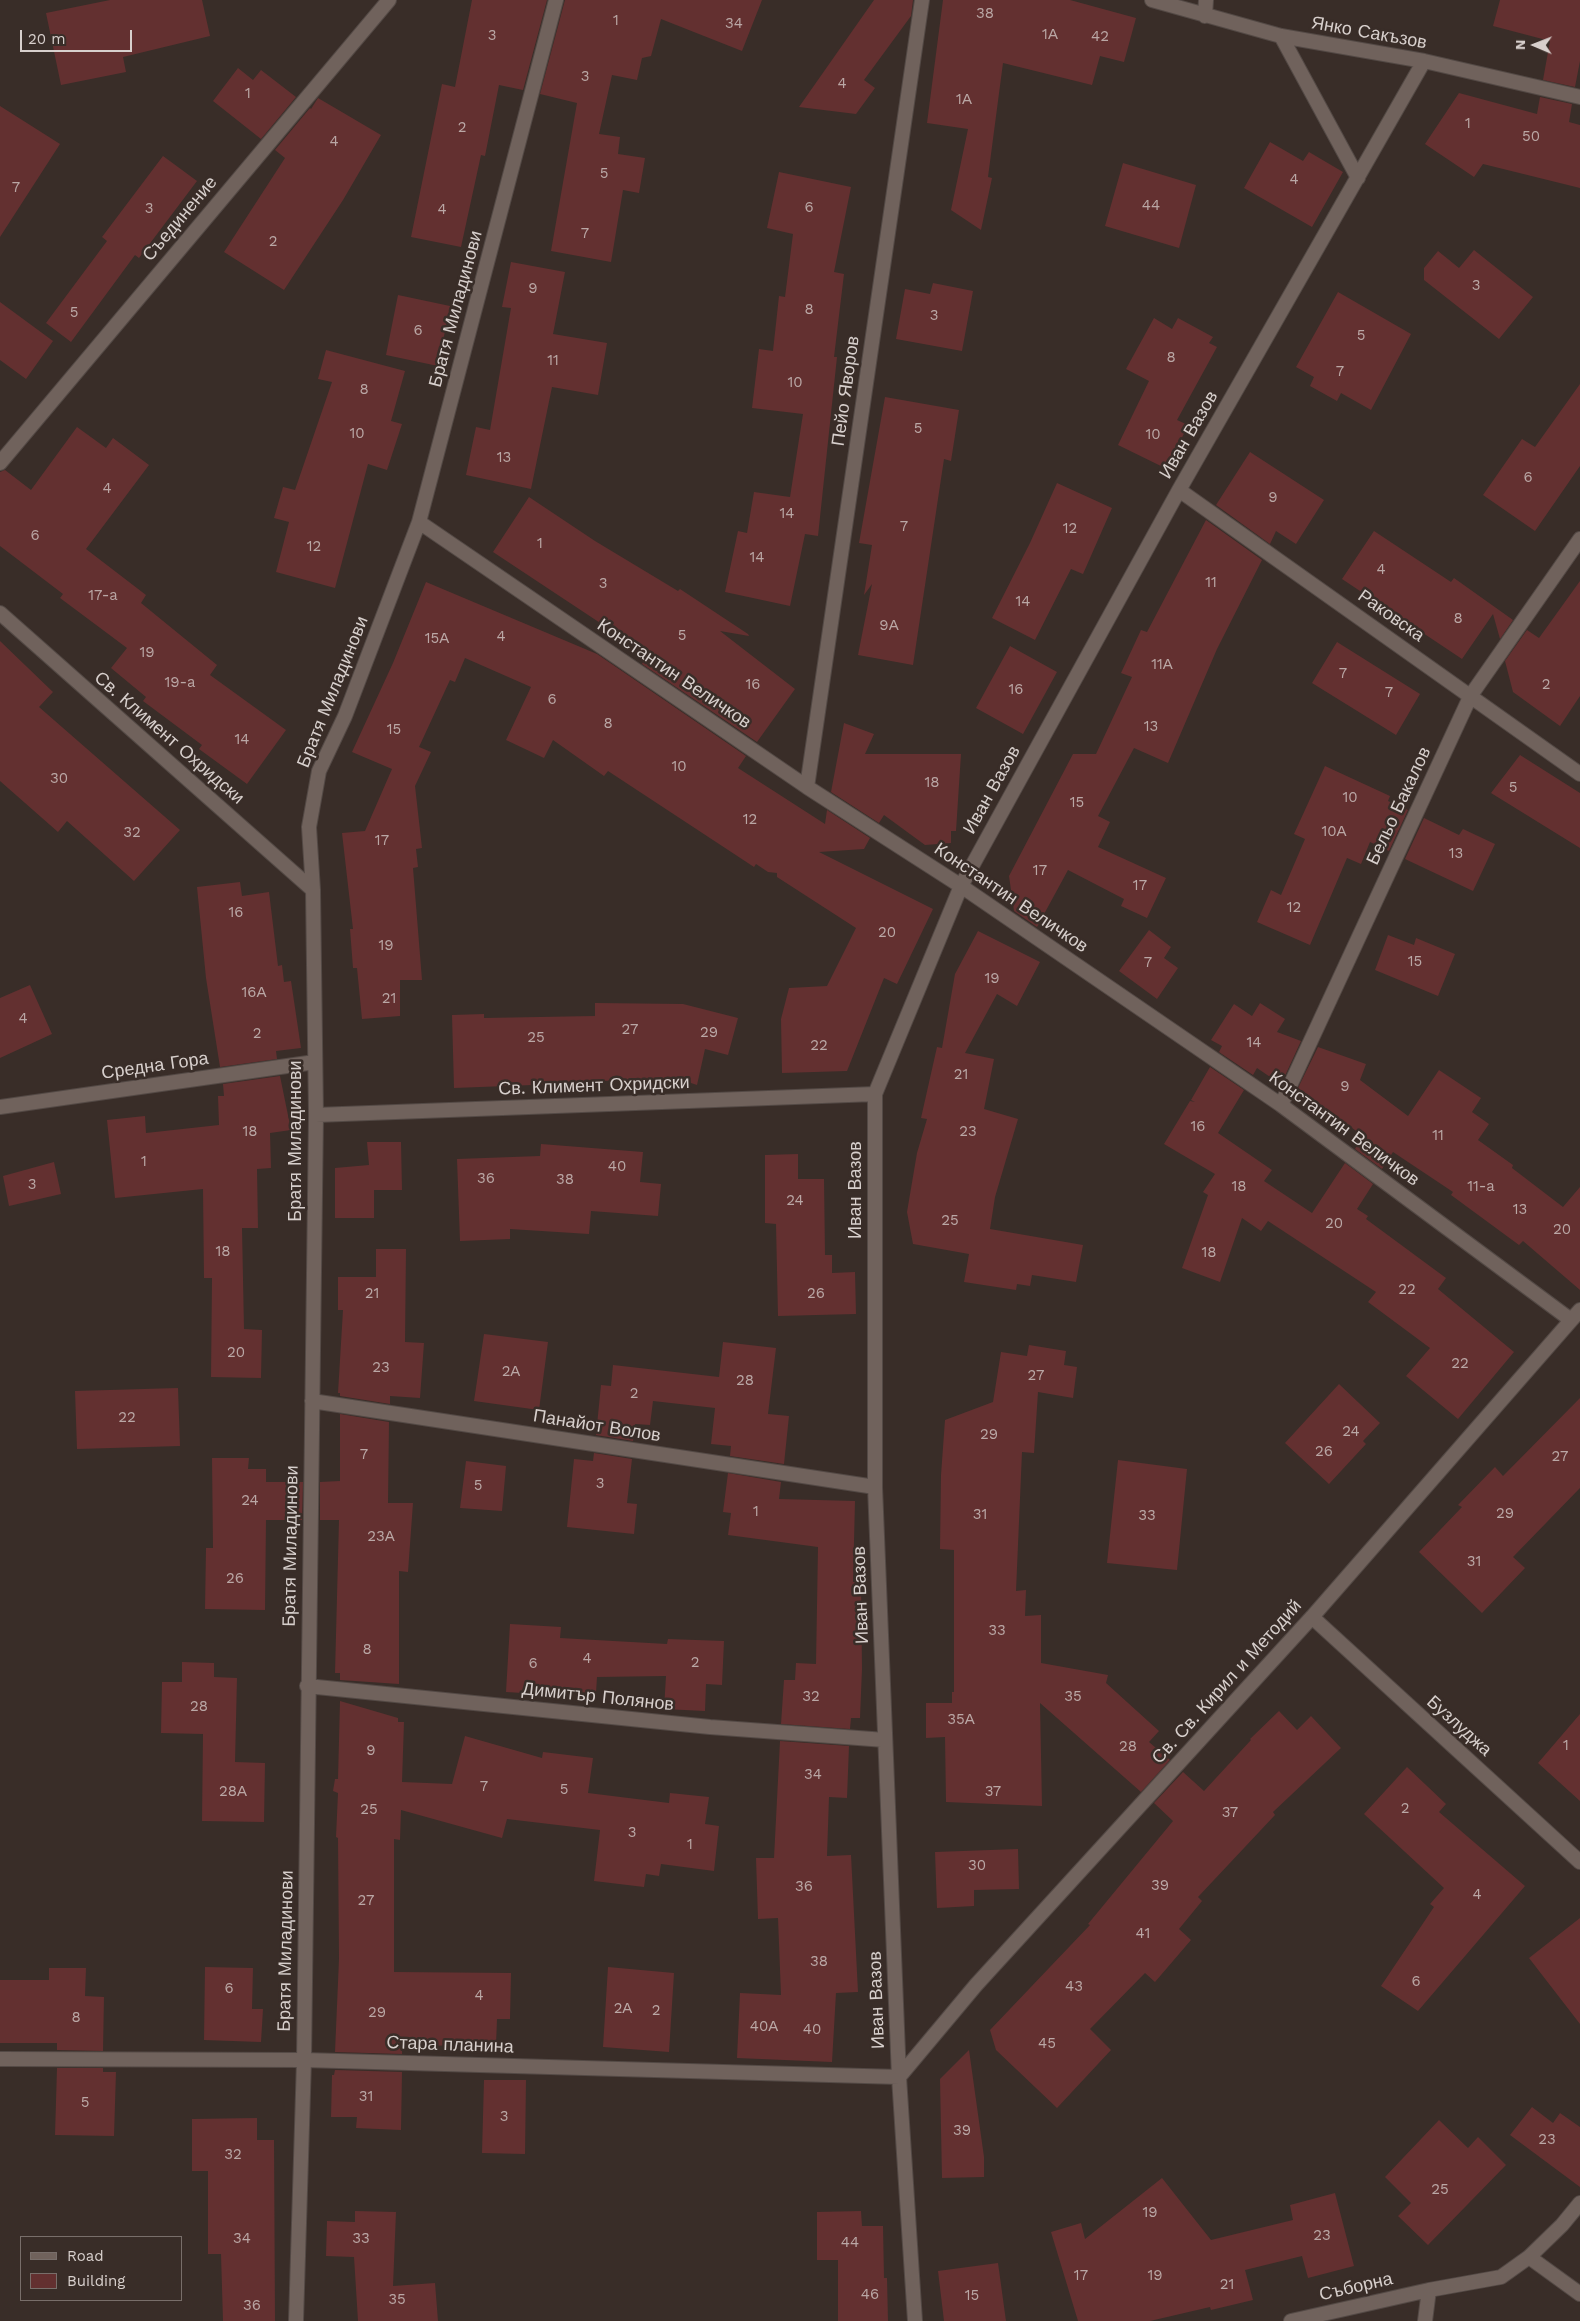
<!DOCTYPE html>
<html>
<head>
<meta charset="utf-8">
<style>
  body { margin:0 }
  #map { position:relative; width:1580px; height:2321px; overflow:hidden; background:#392d28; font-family:"Work Sans",sans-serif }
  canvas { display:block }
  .legend { position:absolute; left:20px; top:2236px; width:162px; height:65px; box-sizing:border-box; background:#392d28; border:1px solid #786e6a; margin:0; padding:6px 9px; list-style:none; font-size:15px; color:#d7cfcc }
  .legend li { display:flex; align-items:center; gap:10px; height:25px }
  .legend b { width:25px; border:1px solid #786e6a }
  .north { position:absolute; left:1510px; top:20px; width:50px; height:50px; -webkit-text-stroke:4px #392d28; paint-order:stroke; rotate:271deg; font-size:14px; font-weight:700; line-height:20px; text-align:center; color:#d7cfcc }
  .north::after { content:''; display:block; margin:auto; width:18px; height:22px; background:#d7cfcc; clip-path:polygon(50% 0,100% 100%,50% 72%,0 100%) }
  .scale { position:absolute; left:20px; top:30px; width:112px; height:22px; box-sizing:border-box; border:2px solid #d7cfcc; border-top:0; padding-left:6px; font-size:15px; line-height:18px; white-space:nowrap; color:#d7cfcc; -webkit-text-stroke:4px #392d28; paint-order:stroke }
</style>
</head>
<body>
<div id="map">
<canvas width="1580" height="2321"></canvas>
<ul class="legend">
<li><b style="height:6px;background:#70625c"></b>Road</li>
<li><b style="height:14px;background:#633030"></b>Building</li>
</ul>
<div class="north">N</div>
<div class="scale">20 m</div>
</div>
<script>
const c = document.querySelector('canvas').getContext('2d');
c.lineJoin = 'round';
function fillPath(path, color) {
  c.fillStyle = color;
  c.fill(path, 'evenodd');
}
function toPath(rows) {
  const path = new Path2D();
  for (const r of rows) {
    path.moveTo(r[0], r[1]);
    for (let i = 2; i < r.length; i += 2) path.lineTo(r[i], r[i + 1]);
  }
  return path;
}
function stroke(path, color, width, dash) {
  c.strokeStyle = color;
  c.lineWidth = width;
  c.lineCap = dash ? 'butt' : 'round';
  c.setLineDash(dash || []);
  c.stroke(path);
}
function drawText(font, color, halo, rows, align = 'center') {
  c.font = font + ' "Work Sans",sans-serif';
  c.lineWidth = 5;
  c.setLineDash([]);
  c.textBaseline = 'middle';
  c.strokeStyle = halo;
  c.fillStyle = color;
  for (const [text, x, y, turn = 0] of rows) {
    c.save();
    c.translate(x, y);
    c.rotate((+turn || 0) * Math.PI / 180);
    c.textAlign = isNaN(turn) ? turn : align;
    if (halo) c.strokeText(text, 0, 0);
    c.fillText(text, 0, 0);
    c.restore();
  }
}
fillPath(toPath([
  [110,0,202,0,210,36,123,57,126,72,61,85,46,13],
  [472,0,547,0,523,90,499,85,485,156,481,155,461,247,411,237,442,84,455,87],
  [565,0,762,0,742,51,661,19,651,56,642,58,637,80,612,75,599,134,620,137,618,154,645,158,639,193,623,190,611,262,551,251,577,103,540,94],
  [874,0,913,0,911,16,864,80,875,88,856,114,799,107],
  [943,0,1070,0,1136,18,1124,62,1100,56,1092,85,1003,63,988,177,992,178,981,230,951,210,968,129,927,123],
  [1500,0,1580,0,1580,61,1575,87,1543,80,1550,41,1493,26],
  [238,68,253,80,261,70,296,97,261,139,213,101],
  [1459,93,1537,114,1540,97,1572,104,1569,122,1580,125,1580,188,1483,164,1474,177,1425,144],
  [318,98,381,135,343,200,284,290,224,252,285,158,275,150,310,108,311,109],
  [0,106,60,144,0,237],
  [1270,142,1303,161,1309,152,1343,172,1312,227,1244,188],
  [163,156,197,181,139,258,135,255,71,342,46,323,107,241,102,237],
  [1123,163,1196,185,1179,248,1105,226],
  [779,172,851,187,834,272,844,274,834,357,837,357,818,536,805,534,790,606,725,592,738,531,747,533,754,492,790,497,803,414,752,408,759,349,773,351,779,296,785,297,793,234,767,228],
  [1474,250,1533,297,1499,339,1424,280,1424,268,1438,251,1459,268],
  [511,262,565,272,553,334,607,343,598,395,552,387,531,489,466,475,476,427,490,430,511,308,502,307],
  [933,283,973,291,962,351,896,339,905,289,930,294],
  [1338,292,1411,334,1371,410,1341,393,1337,401,1310,386,1314,377,1296,367],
  [398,295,450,306,438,366,386,355],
  [0,302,53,341,26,379,0,360],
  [1154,318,1172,329,1178,318,1213,337,1209,343,1217,347,1177,420,1188,425,1167,469,1118,445,1149,381,1126,369],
  [326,350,405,371,391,421,402,424,387,470,368,464,335,588,276,572,289,522,274,518,283,487,295,490,332,382,318,379],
  [1580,384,1580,466,1535,531,1483,495,1522,439,1535,447],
  [885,397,959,410,951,461,944,459,913,665,858,655,872,584,864,595,872,545,859,543],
  [77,427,106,448,113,438,149,465,86,549,146,595,141,603,217,665,210,675,286,730,247,784,199,749,202,745,143,701,146,697,111,668,127,648,60,598,63,594,0,546,0,472,5,470,31,490],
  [1250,452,1324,500,1296,544,1276,531,1270,544,1216,505],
  [1057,483,1112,508,1083,574,1071,569,1035,640,992,618,1030,543],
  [529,497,595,541,678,591,680,589,748,634,749,636,720,631,795,689,757,742,642,664,647,654,493,552],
  [1206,520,1262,560,1217,649,1168,763,1134,748,1098,816,1110,822,1098,847,1166,878,1147,918,1121,906,1124,899,1068,870,1037,927,1014,911,1009,876,1073,754,1096,754,1132,677,1121,673,1141,630,1147,632],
  [1374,531,1451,582,1454,578,1513,620,1500,639,1493,614,1462,659,1342,579],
  [1580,581,1580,696,1560,726,1513,692,1505,661,1527,630,1539,638],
  [426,582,597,654,746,756,738,768,825,824,827,810,870,838,864,849,819,852,933,909,897,984,884,978,847,1071,782,1073,781,1019,789,988,827,986,856,928,777,877,777,873,768,872,756,864,754,867,608,771,604,776,553,740,544,758,506,740,531,687,465,658,455,682,450,680,419,747,431,752,415,786,422,848,416,849,418,867,413,868,422,980,400,980,400,1016,362,1019,357,968,353,968,350,929,353,929,342,833,365,831,392,769,352,752,393,663],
  [0,641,53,692,39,707,180,830,134,881,67,821,58,832,0,781],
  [1337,642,1420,694,1396,735,1312,683],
  [1010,646,1057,672,1023,734,976,708],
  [844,723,874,734,865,754,961,754,956,831,951,831,951,843,925,845,884,815,879,823,831,792],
  [1520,755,1580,793,1580,848,1491,793],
  [1325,766,1390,796,1388,801,1408,810,1389,851,1370,842,1361,864,1347,858,1310,945,1257,922,1271,890,1281,895,1305,839,1294,834],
  [1424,818,1459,835,1463,829,1495,844,1473,891,1405,859],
  [240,882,242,896,269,892,278,966,282,965,284,982,291,981,301,1048,276,1051,277,1059,220,1067,206,978,197,887],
  [1149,930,1171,947,1164,958,1178,968,1157,999,1119,971],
  [978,931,1040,962,1017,1006,997,994,965,1053,994,1059,984,1109,1018,1119,995,1197,990,1229,1083,1245,1076,1282,1032,1275,1030,1286,1017,1284,1016,1290,964,1282,969,1254,913,1244,907,1212,917,1153,927,1119,921,1118,937,1047,942,1048,955,974],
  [1388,935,1414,945,1416,938,1455,954,1438,996,1375,970],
  [30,985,52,1034,0,1058,0,998],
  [595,1003,683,1004,738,1018,728,1055,705,1049,697,1085,682,1080,586,1081,585,1083,454,1088,452,1015,484,1014,484,1018,595,1016],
  [1260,1003,1285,1019,1277,1032,1301,1041,1284,1078,1280,1075,1276,1081,1257,1068,1253,1075,1219,1052,1222,1046,1211,1040,1234,1004,1252,1016],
  [1318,1047,1366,1064,1360,1080,1408,1116,1439,1070,1481,1098,1472,1112,1489,1124,1478,1140,1513,1165,1512,1168,1563,1207,1580,1187,1580,1290,1523,1241,1519,1245,1451,1195,1453,1192,1393,1152,1382,1169,1355,1149,1363,1136,1298,1088],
  [1210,1067,1244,1090,1218,1133,1272,1170,1264,1181,1312,1213,1345,1163,1373,1184,1357,1209,1368,1216,1366,1219,1446,1278,1438,1289,1514,1352,1458,1419,1406,1376,1430,1348,1368,1302,1376,1292,1268,1221,1261,1231,1242,1218,1220,1282,1182,1268,1208,1195,1203,1192,1215,1174,1164,1144,1190,1101,1195,1102,1191,1100],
  [280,1076,291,1130,270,1133,271,1168,257,1169,258,1228,242,1228,244,1329,262,1330,261,1378,211,1377,212,1278,204,1278,203,1189,115,1198,107,1120,145,1116,146,1133,219,1125,218,1096,224,1096,223,1084],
  [367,1142,401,1142,402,1190,374,1190,374,1218,335,1218,335,1168,369,1165],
  [541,1144,643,1152,640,1182,661,1184,658,1216,591,1211,589,1234,510,1229,510,1239,460,1241,457,1159,540,1156],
  [798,1154,798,1179,824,1179,825,1255,832,1255,832,1273,855,1272,856,1314,778,1316,776,1224,765,1223,765,1155],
  [54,1162,61,1194,9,1206,3,1176],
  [376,1249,406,1249,405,1342,424,1343,420,1398,390,1396,390,1404,340,1396,340,1393,338,1393,343,1310,338,1310,338,1277,376,1277],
  [484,1334,548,1342,539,1410,474,1401],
  [723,1342,776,1348,768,1414,789,1416,784,1464,730,1456,731,1446,711,1444,715,1408,653,1401,650,1425,635,1424,633,1441,596,1435,601,1385,611,1386,613,1365,719,1377],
  [1029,1345,1066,1351,1064,1365,1077,1367,1073,1398,1038,1392,1034,1453,1022,1452,1016,1591,1026,1590,1025,1616,1041,1615,1041,1663,1108,1675,1106,1683,1159,1731,1149,1742,1170,1760,1141,1792,1040,1703,1042,1806,946,1802,945,1737,926,1738,926,1703,952,1703,952,1692,954,1692,954,1550,940,1549,941,1475,945,1420,993,1402,1001,1352,1027,1356],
  [1339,1384,1380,1423,1363,1441,1366,1444,1329,1484,1285,1443],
  [178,1388,180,1446,77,1449,75,1391],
  [1580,1398,1580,1488,1513,1557,1525,1568,1482,1613,1419,1552,1462,1507,1458,1505,1495,1467,1503,1476],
  [340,1414,389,1422,388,1503,413,1503,408,1572,399,1571,399,1684,340,1680,340,1673,335,1673,339,1520,320,1520,320,1482,340,1481],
  [594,1453,632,1459,627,1503,637,1504,634,1534,567,1527,574,1459,593,1461],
  [212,1458,249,1458,248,1469,266,1469,266,1482,303,1482,302,1520,266,1520,265,1610,205,1609,206,1548,213,1548],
  [1118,1460,1187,1469,1177,1570,1107,1563],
  [466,1461,506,1466,502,1511,460,1508],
  [728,1473,781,1482,779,1499,855,1501,853,1582,861,1582,862,1669,860,1718,851,1718,850,1729,781,1724,784,1680,795,1680,796,1663,816,1664,818,1547,728,1535,731,1513,723,1512],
  [510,1624,561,1627,560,1638,667,1644,668,1639,724,1641,722,1685,706,1684,705,1711,664,1709,666,1676,597,1677,596,1693,557,1691,556,1695,506,1692],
  [182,1662,214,1663,214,1677,237,1678,235,1762,265,1763,264,1822,202,1821,203,1734,161,1733,162,1682,182,1682],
  [340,1701,398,1718,398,1722,404,1722,402,1782,452,1784,465,1736,542,1758,543,1752,593,1758,588,1793,669,1803,670,1793,709,1797,705,1824,719,1826,714,1871,661,1864,659,1876,646,1874,644,1887,594,1881,600,1830,507,1819,502,1838,401,1810,400,1840,394,1839,394,1972,511,1973,510,2019,497,2019,496,2045,402,2046,402,2054,335,2052,339,1959,338,1838,336,1837,338,1793,333,1791,335,1779,338,1779],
  [1279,1711,1297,1730,1311,1716,1341,1748,1273,1812,1275,1815,1198,1897,1202,1901,1179,1929,1191,1940,1155,1982,1145,1973,1090,2029,1111,2050,1057,2108,996,2050,990,2030,1090,1925,1088,1924,1173,1821,1154,1803,1183,1772,1204,1791,1251,1740,1250,1739],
  [1580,1714,1580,1801,1538,1763],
  [780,1741,849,1746,847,1798,829,1797,827,1856,851,1855,858,1992,836,1993,832,2062,737,2058,740,1993,781,1995,778,1918,758,1919,756,1858,774,1858],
  [1407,1767,1446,1804,1439,1812,1525,1886,1418,2011,1381,1986,1434,1907,1430,1904,1444,1888,1364,1814],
  [1018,1849,1019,1889,974,1890,974,1906,937,1908,935,1852],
  [1580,1918,1580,2024,1529,1958],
  [205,1967,253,1968,252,2009,263,2009,261,2042,204,2040],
  [608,1967,674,1973,669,2052,603,2047],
  [49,1968,86,1968,85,1996,104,1997,103,2051,57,2050,57,2043,0,2043,0,1980,49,1980],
  [969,2050,984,2157,984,2177,942,2178,940,2079],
  [57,2068,103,2068,103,2072,116,2072,114,2136,55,2135],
  [335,2070,402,2072,401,2130,356,2128,357,2117,331,2117,332,2075,334,2075],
  [484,2080,526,2080,525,2154,482,2153],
  [1532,2107,1553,2123,1560,2113,1580,2127,1580,2187,1510,2135],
  [257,2118,257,2140,274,2140,275,2321,223,2321,221,2254,208,2254,208,2171,192,2171,192,2119],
  [1439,2120,1468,2148,1478,2137,1506,2165,1428,2245,1398,2216,1411,2203,1385,2177],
  [1162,2178,1211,2240,1293,2220,1290,2205,1335,2193,1354,2266,1308,2278,1302,2256,1245,2270,1253,2300,1211,2310,1210,2307,1150,2321,1078,2321,1051,2232,1081,2223,1085,2239],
  [355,2211,396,2212,393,2286,435,2283,438,2321,358,2321,354,2257,326,2256,327,2221,355,2222],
  [861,2211,862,2226,883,2226,884,2278,887,2278,888,2321,838,2321,838,2260,817,2260,817,2212],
  [998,2263,1006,2321,944,2321,938,2271]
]), '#633030');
const minor = toPath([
  [1152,0,1281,36,1424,61,1580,97],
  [1205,16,1206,0],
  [1281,36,1358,178],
  [0,463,389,0],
  [1179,490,1580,774],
  [419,522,807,787,961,886,1281,1105,1571,1320],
  [0,613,313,890],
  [807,787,922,0],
  [1281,1105,1471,695,1580,539],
  [0,1107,315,1062],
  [316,1115,875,1094],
  [312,1401,875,1487],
  [1312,1617,1580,1862],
  [307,1686,710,1727,885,1740],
  [0,2059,304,2060,899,2077,976,1985,1312,1617,1580,1310],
  [1529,2257,1580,2294],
  [296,2321,304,2060,316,1115,313,890,309,827,319,771,345,716,419,522,556,0],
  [915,2321,899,2077,875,1487,875,1094,961,886,1179,490,1424,61],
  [1291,2321,1429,2290],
  [1425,2321,1429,2290,1501,2277,1529,2257,1562,2225,1580,2203]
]);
stroke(minor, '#534945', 16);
stroke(minor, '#70625c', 14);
drawText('15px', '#baa7a5', null, [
  ["38",985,14],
  ["1",616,21],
  ["34",734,24],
  ["1А",1050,35],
  ["3",492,36],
  ["42",1100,37],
  ["3",585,77],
  ["4",842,84],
  ["1",248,94],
  ["1А",964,100],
  ["1",1468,124],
  ["2",462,128],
  ["50",1531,137],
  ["4",334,142],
  ["5",604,174],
  ["4",1294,180],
  ["7",16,188],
  ["44",1151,206],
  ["6",809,208],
  ["3",149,209],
  ["4",442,210],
  ["7",585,234],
  ["2",273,242],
  ["3",1476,286],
  ["9",533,289],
  ["8",809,310],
  ["5",74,313],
  ["3",934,316],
  ["6",418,331],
  ["5",1361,336],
  ["8",1171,358],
  ["11",553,361],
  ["7",1340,372],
  ["10",795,383],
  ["8",364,390],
  ["5",918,429],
  ["10",357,434],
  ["10",1153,435],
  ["13",504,458],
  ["6",1528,478],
  ["4",107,489],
  ["9",1273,498],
  ["14",787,514],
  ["7",904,527],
  ["12",1070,529],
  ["6",35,536],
  ["1",540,544],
  ["12",314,547],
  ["14",757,558],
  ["4",1381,570],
  ["11",1211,583],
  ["3",603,584],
  ["17-a",103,596],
  ["14",1023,602],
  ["8",1458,619],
  ["9А",889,626],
  ["5",682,636],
  ["4",501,637],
  ["15А",437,639],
  ["19",147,653],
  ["11А",1162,665],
  ["7",1343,674],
  ["19-a",180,683],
  ["16",753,685],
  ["2",1546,685],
  ["16",1016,690],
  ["7",1389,693],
  ["6",552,700],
  ["8",608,724],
  ["13",1151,727],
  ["15",394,730],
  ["14",242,740],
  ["10",679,767],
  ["30",59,779],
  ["18",932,783],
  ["5",1513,788],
  ["10",1350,798],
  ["15",1077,803],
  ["12",750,820],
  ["10А",1334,832],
  ["32",132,833],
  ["17",382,841],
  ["13",1456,854],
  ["17",1040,871],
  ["17",1140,886],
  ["12",1294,908],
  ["16",236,913],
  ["20",887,933],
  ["19",386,946],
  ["15",1415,962],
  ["7",1148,963],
  ["19",992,979],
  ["16А",254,993],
  ["21",389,999],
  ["4",23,1019],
  ["27",630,1030],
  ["29",709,1033],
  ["2",257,1034],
  ["25",536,1038],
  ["14",1254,1043],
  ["22",819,1046],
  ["21",961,1075],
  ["9",1345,1087],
  ["16",1198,1127],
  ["18",250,1132],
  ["23",968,1132],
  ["11",1438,1136],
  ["1",144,1162],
  ["40",617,1167],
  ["36",486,1179],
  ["38",565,1180],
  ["3",32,1185],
  ["18",1239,1187],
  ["11-a",1481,1187],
  ["24",795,1201],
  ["13",1520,1210],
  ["25",950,1221],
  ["20",1334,1224],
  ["20",1562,1230],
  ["18",223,1252],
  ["18",1209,1253],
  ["22",1407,1290],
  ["21",372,1294],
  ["26",816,1294],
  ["20",236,1353],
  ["22",1460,1364],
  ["23",381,1368],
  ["2А",511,1372],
  ["27",1036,1376],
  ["28",745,1381],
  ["2",634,1394],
  ["22",127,1418],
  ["24",1351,1432],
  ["29",989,1435],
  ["26",1324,1452],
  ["7",364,1455],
  ["27",1560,1457],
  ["3",600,1484],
  ["5",478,1486],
  ["24",250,1501],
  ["1",756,1512],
  ["29",1505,1514],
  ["31",980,1515],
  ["33",1147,1516],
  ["23А",381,1537],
  ["31",1474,1562],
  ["26",235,1579],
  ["33",997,1631],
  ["8",367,1650],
  ["4",587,1659],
  ["2",695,1663],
  ["6",533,1664],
  ["32",811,1697],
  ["35",1073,1697],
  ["28",199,1707],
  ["35А",961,1720],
  ["1",1566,1746],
  ["28",1128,1747],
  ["9",371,1751],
  ["34",813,1775],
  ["7",484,1787],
  ["5",564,1790],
  ["28А",233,1792],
  ["37",993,1792],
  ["2",1405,1809],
  ["25",369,1810],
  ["37",1230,1813],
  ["3",632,1833],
  ["1",690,1845],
  ["30",977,1866],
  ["39",1160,1886],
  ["36",804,1887],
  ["4",1477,1895],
  ["27",366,1901],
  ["41",1143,1934],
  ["38",819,1962],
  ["6",1416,1982],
  ["43",1074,1987],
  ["6",229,1989],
  ["4",479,1996],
  ["2А",623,2009],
  ["2",656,2011],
  ["29",377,2013],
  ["8",76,2018],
  ["40А",764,2027],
  ["40",812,2030],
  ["45",1047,2044],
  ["31",366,2097],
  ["5",85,2103],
  ["3",504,2117],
  ["39",962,2131],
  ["23",1547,2140],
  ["32",233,2155],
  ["25",1440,2190],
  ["19",1150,2213],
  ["23",1322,2236],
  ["34",242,2239],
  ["33",361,2239],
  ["44",850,2243],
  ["17",1081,2276],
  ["19",1155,2276],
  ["21",1227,2285],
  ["46",870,2295],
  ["15",972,2296],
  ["35",397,2300],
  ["36",252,2306]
]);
drawText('18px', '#d7cfcc', '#392d28', [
  ["Янко Сакъзов",1369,33,10],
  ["Съединение",180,219,-50],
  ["Братя Миладинови",456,309,-75],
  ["Пейо Яворов",846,391,-82],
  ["Иван Вазов",1189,435,-60],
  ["Раковска",1391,616,35],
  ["Константин Величков",674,674,34],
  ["Братя Миладинови",333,692,-68],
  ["Св. Климент Охридски",169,738,41],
  ["Иван Вазов",992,790,-61],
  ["Бельо Бакалов",1399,806,-65],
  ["Константин Величков",1011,898,34],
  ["Средна Гора",155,1066,-8],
  ["Св. Климент Охридски",594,1086,-2],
  ["Константин Величков",1344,1129,36],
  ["Братя Миладинови",296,1141,-90],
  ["Иван Вазов",856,1190,-90],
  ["Панайот Волов",597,1426,9],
  ["Братя Миладинови",291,1546,-89],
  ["Иван Вазов",861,1595,-92],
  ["Св. Св. Кирил и Методий",1227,1682,-48],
  ["Димитър Полянов",598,1697,6],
  ["Бузлуджа",1459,1726,42],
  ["Братя Миладинови",286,1951,-89],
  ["Иван Вазов",877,2000,-92],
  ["Стара планина",450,2045,2],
  ["Съборна",1356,2287,-13]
]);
</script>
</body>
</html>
